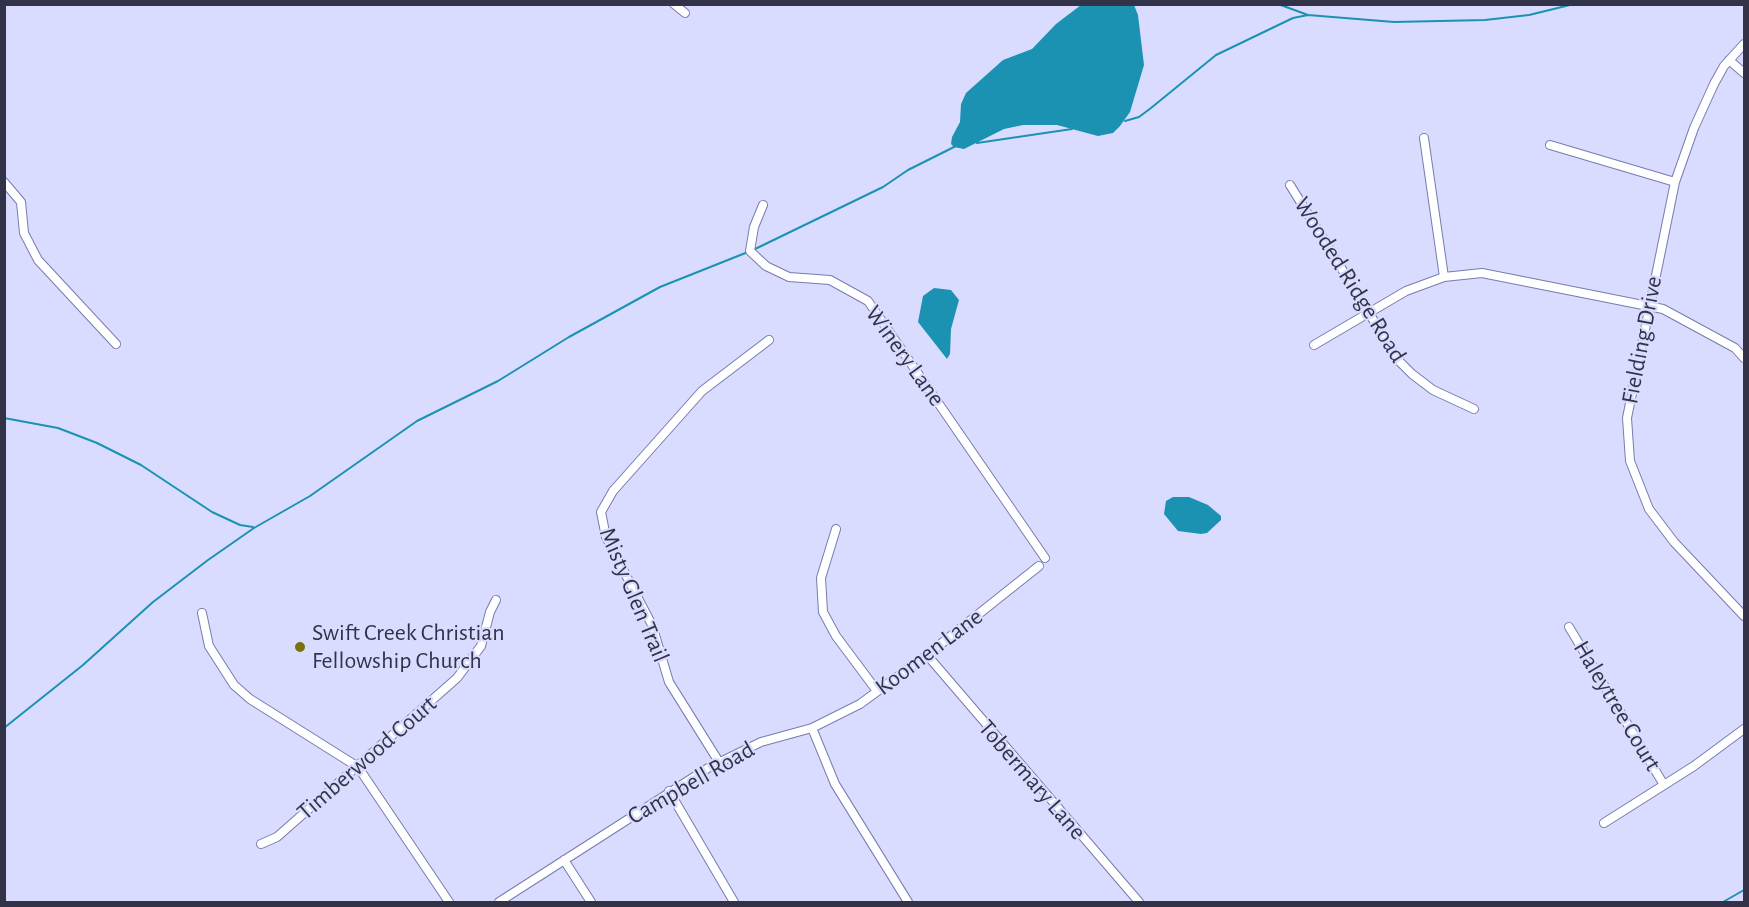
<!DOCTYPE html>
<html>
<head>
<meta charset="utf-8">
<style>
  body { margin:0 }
  #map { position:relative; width:1749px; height:907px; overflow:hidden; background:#d9dcfe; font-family:"Alegreya Sans",sans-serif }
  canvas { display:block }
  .frame { position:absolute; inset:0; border:6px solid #323349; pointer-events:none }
</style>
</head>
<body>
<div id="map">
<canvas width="1749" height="907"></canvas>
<div class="frame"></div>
</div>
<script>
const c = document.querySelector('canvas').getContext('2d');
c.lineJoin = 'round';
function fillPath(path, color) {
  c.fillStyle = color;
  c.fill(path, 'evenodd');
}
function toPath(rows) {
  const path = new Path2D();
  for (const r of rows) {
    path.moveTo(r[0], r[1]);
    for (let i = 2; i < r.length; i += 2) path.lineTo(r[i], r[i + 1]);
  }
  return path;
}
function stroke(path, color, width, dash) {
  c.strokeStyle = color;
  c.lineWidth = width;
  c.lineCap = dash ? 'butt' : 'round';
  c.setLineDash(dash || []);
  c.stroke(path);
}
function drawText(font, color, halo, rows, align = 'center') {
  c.font = font + ' "Alegreya Sans",sans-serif';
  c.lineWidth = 4.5;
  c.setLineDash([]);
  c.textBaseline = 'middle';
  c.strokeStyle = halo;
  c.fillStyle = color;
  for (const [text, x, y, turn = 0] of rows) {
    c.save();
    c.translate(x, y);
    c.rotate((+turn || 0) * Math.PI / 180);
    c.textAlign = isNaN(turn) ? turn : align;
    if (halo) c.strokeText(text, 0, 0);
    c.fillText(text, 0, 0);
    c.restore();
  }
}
fillPath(toPath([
  [1081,5,1134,5,1138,15,1144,65,1130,112,1120,126,1113,133,1098,136,1057,125,1023,125,1004,129,964,149,954,147,951,144,952,137,960,122,961,104,966,93,1003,60,1032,49,1056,24],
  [934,288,951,290,959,300,951,329,950,354,947,359,918,322,923,296],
  [1173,497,1189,497,1208,505,1221,516,1221,520,1207,533,1201,534,1178,531,1164,514,1166,501]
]), '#1b92b2');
stroke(toPath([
  [1278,4,1308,15],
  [1125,121,1139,117,1151,108,1216,55,1293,18,1308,15,1394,22,1485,20,1529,15,1574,4],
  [977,143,1072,129],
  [753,250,883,187,908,170,956,146],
  [4,418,58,428,97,443,141,465,212,512,240,525,253,527],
  [4,728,83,665,153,602,208,560,254,528,310,496,417,421,498,381,569,337,660,287,748,252],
  [1723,902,1744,890]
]), '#1b92b2', 2);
const minor = toPath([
  [674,4,685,13],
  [1744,44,1724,66,1714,84,1694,128,1675,182,1627,418,1630,461,1649,509,1674,542,1744,616],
  [1729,60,1744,73],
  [1424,138,1444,277],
  [1550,145,1675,182],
  [4,182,21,202,24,233,38,260,116,344],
  [1290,185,1398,360,1412,374,1433,390,1474,409],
  [763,205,754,227,750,251,766,266,789,277,830,280,868,301,1045,558],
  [1314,345,1406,291,1444,277,1482,273,1663,309,1735,348,1744,358],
  [836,529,821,578,823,612,836,636,877,691],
  [202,613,209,646,234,685,250,699,358,767,449,902],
  [1569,627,1664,785],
  [927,655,1139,902],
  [812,728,835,784,908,902],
  [719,762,669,682,652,625,606,537,601,512,613,491,702,391,769,340],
  [669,791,734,902],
  [1604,823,1694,766,1744,729],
  [261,844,277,837,457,678,481,646,490,612,496,600],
  [564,860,591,902],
  [499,902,708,768,761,742,812,728,860,704,927,655,1039,566]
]);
stroke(minor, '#787baf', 10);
stroke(minor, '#fff', 8);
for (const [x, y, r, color] of [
  [300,647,6,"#7b700e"]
]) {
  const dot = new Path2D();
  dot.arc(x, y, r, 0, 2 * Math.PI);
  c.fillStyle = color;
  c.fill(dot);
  stroke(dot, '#d9dcfe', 2);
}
drawText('24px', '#323349', '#d9dcfe', [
  ["Wooded Ridge Road",1350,280,58],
  ["Fielding Drive",1642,340,-79],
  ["Winery Lane",905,356,54],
  ["Misty Glen Trail",634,595,67],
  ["Koomen Lane",929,652,-37],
  ["Haleytree Court",1617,706,59],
  ["Timberwood Court",367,758,-41],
  ["Tobermary Lane",1032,780,49],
  ["Campbell Road",691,783,-30]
]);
drawText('24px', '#323349', '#d9dcfe', [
  ["Swift Creek Christian",312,633],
  ["Fellowship Church",312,661]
], 'left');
</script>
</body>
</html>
